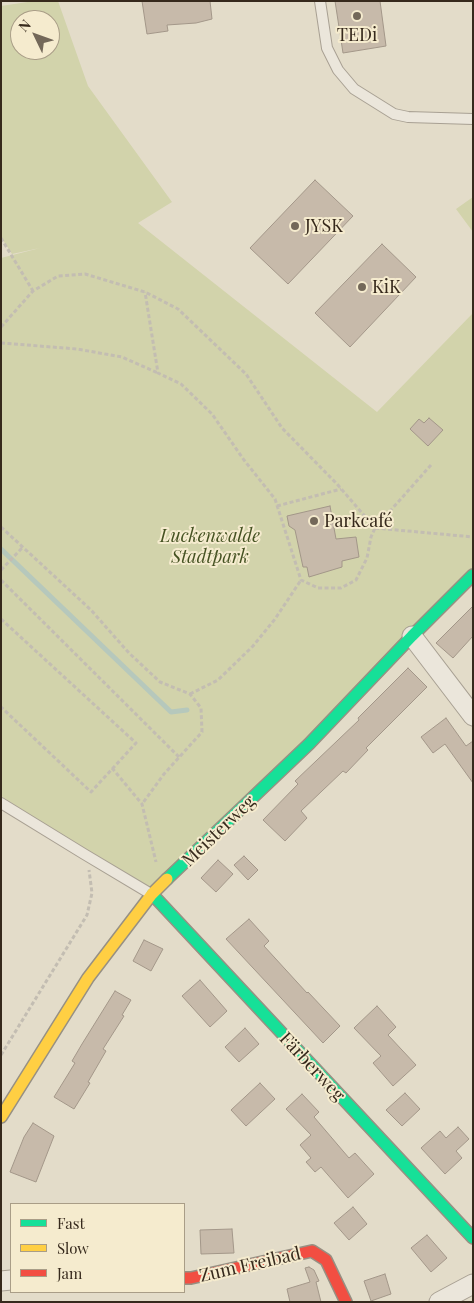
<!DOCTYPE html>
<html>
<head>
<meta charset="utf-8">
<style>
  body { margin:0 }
  #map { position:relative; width:474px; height:1303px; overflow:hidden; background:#e3dcc9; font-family:"Playfair Display",serif }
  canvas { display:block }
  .frame { position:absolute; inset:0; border:2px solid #36291c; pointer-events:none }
  .legend { position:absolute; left:10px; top:1203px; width:175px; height:90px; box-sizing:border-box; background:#f5ebce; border:1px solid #a99d87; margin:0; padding:6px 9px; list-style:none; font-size:15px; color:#36291c }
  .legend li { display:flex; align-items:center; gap:10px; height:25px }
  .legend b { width:25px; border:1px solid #a99d87 }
  .north { position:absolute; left:10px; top:10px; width:50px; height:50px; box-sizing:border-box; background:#f5ebce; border:1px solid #a99d87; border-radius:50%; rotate:312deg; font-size:14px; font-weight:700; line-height:20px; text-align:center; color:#36291c }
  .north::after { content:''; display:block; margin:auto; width:18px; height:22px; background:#736859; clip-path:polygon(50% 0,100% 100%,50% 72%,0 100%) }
</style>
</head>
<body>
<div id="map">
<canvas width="474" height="1303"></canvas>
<div class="frame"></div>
<ul class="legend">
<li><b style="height:6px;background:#16e098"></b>Fast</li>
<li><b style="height:6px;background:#ffcf43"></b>Slow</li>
<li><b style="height:6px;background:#f24e42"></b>Jam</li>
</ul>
<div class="north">N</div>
</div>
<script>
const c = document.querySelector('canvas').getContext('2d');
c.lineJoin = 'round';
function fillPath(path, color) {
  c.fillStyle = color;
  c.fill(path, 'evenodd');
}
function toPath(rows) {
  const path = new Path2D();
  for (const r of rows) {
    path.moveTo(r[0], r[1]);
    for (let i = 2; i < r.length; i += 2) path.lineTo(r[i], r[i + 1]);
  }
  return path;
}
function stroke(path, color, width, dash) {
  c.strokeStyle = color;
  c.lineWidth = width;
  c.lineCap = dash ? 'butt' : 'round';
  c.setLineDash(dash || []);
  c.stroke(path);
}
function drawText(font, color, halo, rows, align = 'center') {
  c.font = font + ' "Playfair Display",serif';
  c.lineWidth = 4;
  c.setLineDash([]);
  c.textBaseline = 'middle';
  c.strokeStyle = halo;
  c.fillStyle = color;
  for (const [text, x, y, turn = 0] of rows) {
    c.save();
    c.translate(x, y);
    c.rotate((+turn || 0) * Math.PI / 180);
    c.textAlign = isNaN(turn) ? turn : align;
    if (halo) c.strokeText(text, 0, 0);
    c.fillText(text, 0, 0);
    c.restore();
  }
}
fillPath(toPath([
  [34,1,58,1,88,86,172,202,138,223,377,412,473,313,473,575,152,894,1,796,1,258,40,248,12,254,1,237,1,6],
  [20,20,50,20,50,50,20,50],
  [473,197,473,232,456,209]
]), '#d2d3ab');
stroke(toPath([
  [1,549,171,712,187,710]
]), '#b6c8bc', 5);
const building = toPath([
  [142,1,210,1,212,19,196,23,167,25,168,31,147,34,142,1],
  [335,1,380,1,386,46,343,53,335,1],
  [315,180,353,216,288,284,250,248,315,180],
  [382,244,416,277,350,347,315,313,382,244],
  [429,418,443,430,428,446,410,429,419,419,424,423,429,418],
  [330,506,336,539,356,537,359,557,342,561,342,567,309,577,307,567,303,567,295,530,289,526,287,516,330,506],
  [473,606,473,636,453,658,436,643,473,606],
  [408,668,427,687,366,748,368,750,346,773,343,771,301,811,307,818,285,841,263,820,298,784,295,781,359,720,358,718,408,668],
  [446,718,466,746,473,741,473,783,445,744,433,753,421,737,446,718],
  [244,856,258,870,248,880,234,865,244,856],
  [218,860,233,874,216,892,201,878,218,860],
  [249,919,269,941,264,946,307,993,308,992,340,1026,323,1043,226,939,249,919],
  [144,940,163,949,151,971,133,961,144,940],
  [200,980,227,1011,210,1027,182,996,200,980],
  [115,991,131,1000,122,1015,124,1016,103,1049,106,1051,88,1082,90,1083,74,1109,54,1097,75,1063,72,1061,82,1044,115,991],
  [377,1006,396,1027,388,1035,416,1065,393,1086,373,1063,381,1056,354,1028,377,1006],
  [245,1028,259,1044,239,1062,225,1047,245,1028],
  [260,1083,275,1099,246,1126,231,1110,260,1083],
  [405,1093,420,1109,402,1126,386,1110,405,1093],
  [302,1094,319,1112,314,1117,349,1158,355,1153,374,1174,348,1198,321,1167,315,1172,306,1162,311,1158,300,1145,311,1135,286,1109,302,1094],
  [33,1123,54,1136,36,1182,10,1172,24,1137,33,1123],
  [458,1127,469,1139,456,1151,462,1158,445,1174,421,1148,440,1131,446,1138,458,1127],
  [353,1207,367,1224,349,1240,334,1223,353,1207],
  [232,1229,234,1253,201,1254,200,1230,232,1229],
  [427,1235,447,1258,431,1272,411,1248,427,1235],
  [309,1267,314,1270,319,1281,316,1282,321,1302,290,1302,287,1289,310,1282,305,1268,309,1267],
  [385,1274,391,1294,371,1301,364,1281,385,1274]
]);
fillPath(building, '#c7baaa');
stroke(building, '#a39789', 1);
const lane = toPath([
  [320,1,327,48,338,70,354,89,394,114,408,117,473,119],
  [1,803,84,854,151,894]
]);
const street = toPath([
  [412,636,473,716],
  [1,1281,11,1280],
  [439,1302,473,1284]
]);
const fast = toPath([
  [167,879,309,744,412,636,473,575],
  [152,894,473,1238]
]);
const slow = toPath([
  [1,1117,88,978,152,894,167,879]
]);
const jam = toPath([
  [184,1278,191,1278,312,1251,326,1260,346,1302]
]);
stroke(lane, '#a8a093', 12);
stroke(street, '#a8a093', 21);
stroke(fast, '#979083', 14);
stroke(slow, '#979083', 14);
stroke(jam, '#979083', 14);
stroke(toPath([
  [1,238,33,291],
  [1,327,33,291,58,276,85,274,145,292,178,309,246,374,282,428,337,484,375,528,371,537,367,558,356,580,341,588,318,588,301,580,275,499,244,460,212,414,181,384,158,373,145,292],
  [1,343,77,349,122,357,158,373],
  [431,465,375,528,473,537],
  [277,506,341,489],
  [1,527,91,610,129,653,160,682,190,694,201,708,202,732,164,774,142,804],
  [1,570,23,547],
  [1,580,180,758],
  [1,619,136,743,91,792,1,707],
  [190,694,218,680,253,646,275,619,301,580],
  [112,768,142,804,156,862],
  [1,1055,87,915,92,893,89,870]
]), '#c3bdb2', 3, [4, 2.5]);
stroke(lane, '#ebe6db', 10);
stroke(street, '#ebe6db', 19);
stroke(fast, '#16e098', 11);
stroke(slow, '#ffcf43', 11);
stroke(jam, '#f24e42', 11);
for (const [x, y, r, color] of [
  [357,16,5,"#736859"],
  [295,226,5,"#736859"],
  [362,287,5,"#736859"],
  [314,521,5,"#736859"]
]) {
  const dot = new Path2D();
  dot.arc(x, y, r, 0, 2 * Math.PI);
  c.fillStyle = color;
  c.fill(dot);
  stroke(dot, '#f5ebce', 2);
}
drawText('18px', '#36291c', '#f5ebce', [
  ["TEDi",357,35,"center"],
  ["JYSK",305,226],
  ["KiK",372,287],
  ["Parkcafé",324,521]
], 'left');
drawText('italic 18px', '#455222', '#f5ebce', [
  ["Luckenwalde",210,536],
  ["Stadtpark",210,557]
]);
drawText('18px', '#36291c', '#f5ebce', [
  ["Meisterweg",219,831,-44],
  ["Färberweg",312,1067,47],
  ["Zum Freibad",250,1265,-13]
]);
</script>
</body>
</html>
